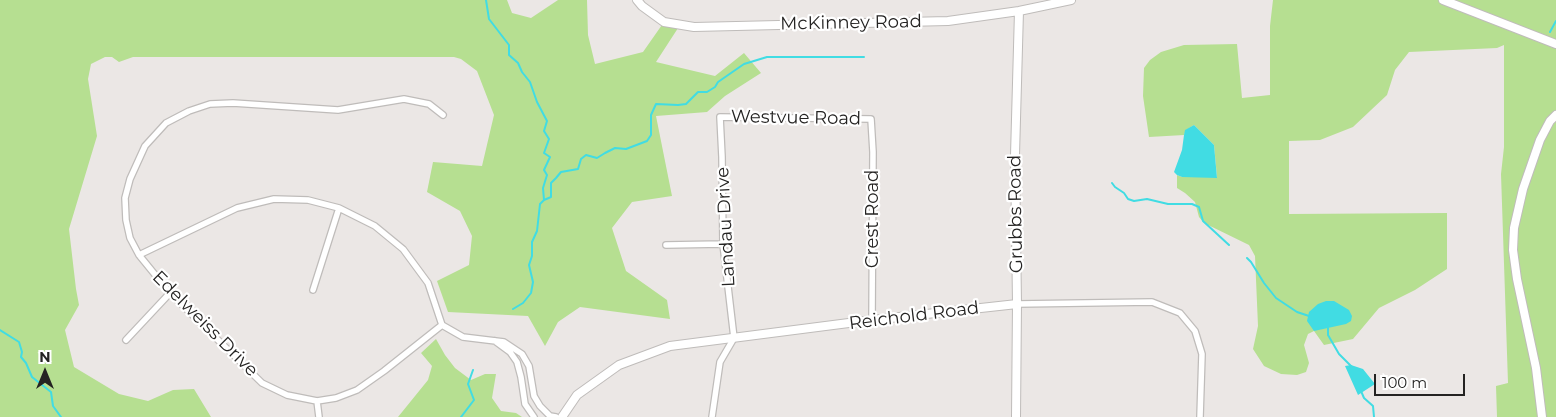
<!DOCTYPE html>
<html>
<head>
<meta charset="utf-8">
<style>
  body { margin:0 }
  #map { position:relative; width:1556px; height:417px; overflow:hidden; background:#ebe7e5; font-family:Montserrat,sans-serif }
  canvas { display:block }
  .north { position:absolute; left:20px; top:347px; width:50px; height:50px; -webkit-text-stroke:4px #fff; paint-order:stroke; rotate:0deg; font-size:14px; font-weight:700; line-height:20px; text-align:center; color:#242322 }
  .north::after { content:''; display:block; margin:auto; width:18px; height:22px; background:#242322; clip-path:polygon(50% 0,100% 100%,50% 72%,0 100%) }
  .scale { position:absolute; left:1374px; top:374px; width:91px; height:22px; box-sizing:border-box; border:2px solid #242322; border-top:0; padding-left:6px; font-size:15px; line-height:18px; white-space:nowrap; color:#242322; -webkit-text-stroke:4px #fff; paint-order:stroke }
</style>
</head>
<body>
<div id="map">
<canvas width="1556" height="417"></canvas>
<div class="north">N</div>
<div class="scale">100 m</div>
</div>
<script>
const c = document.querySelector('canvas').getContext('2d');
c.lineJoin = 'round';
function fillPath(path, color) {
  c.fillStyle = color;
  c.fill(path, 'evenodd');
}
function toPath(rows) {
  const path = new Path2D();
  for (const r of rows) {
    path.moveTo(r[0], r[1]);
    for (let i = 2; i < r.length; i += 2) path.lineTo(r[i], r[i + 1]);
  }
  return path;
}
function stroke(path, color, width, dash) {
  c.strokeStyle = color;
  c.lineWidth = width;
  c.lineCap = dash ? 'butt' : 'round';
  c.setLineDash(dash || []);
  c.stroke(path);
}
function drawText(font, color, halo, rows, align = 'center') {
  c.font = font + ' Montserrat,sans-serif';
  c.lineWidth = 4.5;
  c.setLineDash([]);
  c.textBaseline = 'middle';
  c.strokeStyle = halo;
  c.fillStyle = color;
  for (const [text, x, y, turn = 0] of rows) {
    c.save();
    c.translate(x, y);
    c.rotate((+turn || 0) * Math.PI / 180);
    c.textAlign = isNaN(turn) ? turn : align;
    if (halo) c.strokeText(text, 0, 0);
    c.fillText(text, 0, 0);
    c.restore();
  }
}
fillPath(toPath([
  [0,0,507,0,512,13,531,18,558,0,587,0,588,35,595,64,643,52,664,22,680,25,656,62,715,76,744,53,761,73,725,96,707,112,656,116,672,196,632,202,612,228,626,271,667,300,670,319,580,307,558,322,545,346,528,316,448,312,437,281,469,265,472,236,460,211,427,192,433,162,482,166,494,115,477,71,461,59,454,57,133,57,119,62,112,57,105,57,91,64,88,79,97,136,69,229,76,289,79,305,65,330,74,367,119,394,148,401,173,390,194,389,211,417,0,417],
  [1273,0,1556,0,1556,417,1497,417,1496,386,1508,383,1501,174,1504,147,1504,45,1497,48,1409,52,1395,70,1387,95,1353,127,1320,140,1289,141,1289,214,1447,213,1447,269,1415,290,1379,308,1353,339,1324,345,1314,331,1308,334,1304,345,1309,363,1306,372,1297,375,1281,374,1264,366,1253,349,1258,326,1255,256,1249,245,1204,223,1199,217,1195,202,1185,193,1177,188,1177,175,1182,177,1217,177,1214,145,1194,125,1186,130,1184,135,1149,137,1143,96,1144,68,1150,60,1161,52,1184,45,1237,44,1242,98,1270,95,1270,26],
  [436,339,445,355,455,368,471,380,485,374,496,374,492,398,501,411,516,413,522,417,398,417,428,380,432,366,421,353]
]), '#b6df91');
fillPath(toPath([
  [1194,125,1214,145,1217,178,1182,177,1177,175,1174,172,1182,150,1184,135,1185,130],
  [1326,301,1334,301,1349,310,1352,316,1351,321,1346,324,1314,331,1307,321,1309,312,1318,304],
  [1351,365,1363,369,1375,384,1358,395,1345,366]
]), '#41dce3');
stroke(toPath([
  [486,0,489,19,509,45,509,55,518,63,522,72,530,82,537,102,547,121,544,131,549,139,544,153,550,157,544,170,547,175,543,188,544,200,540,204,537,231,532,242,532,256,529,265,533,282,531,293,523,303,513,309],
  [1550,32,1556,21],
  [1112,183,1115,187,1124,193,1128,199,1134,201,1147,199,1168,204,1192,204,1199,207,1203,221,1229,245],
  [544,200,551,197,551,183,556,178,561,172,578,169,581,159,586,155,597,158,605,153,615,148,626,149,647,141,651,135,651,115,656,104,678,105,686,104,698,92,707,92,715,87,718,82,744,64,767,57,864,57],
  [1247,258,1251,262,1264,283,1276,298,1297,312,1309,316],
  [1328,328,1328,335,1339,354,1352,367],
  [0,330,19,342,22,352,21,357,26,363,32,377,51,392,53,406,61,417],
  [1361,391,1364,398,1373,406,1374,417],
  [461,417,474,400,468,384,473,370]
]), '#41dce3', 2);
const minor = toPath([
  [666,245,723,244],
  [139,255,237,208,274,199,308,200,339,208,375,226,403,249,428,283,442,325,463,337,504,342,522,354,529,366,534,396,540,406,550,416,556,417],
  [313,290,339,208],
  [1017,304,1152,302,1180,313,1195,331,1202,354,1200,417],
  [442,325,384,371,357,390,336,398,317,401,287,395,262,383,170,293,139,255,130,238,126,220,125,198,130,179,145,146,166,123,189,111,210,104,233,103,338,110,404,99,429,104,443,115],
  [126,340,170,293],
  [495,341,510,352,517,362,521,377,525,404,534,417],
  [317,401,319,417],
  [712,417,720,362,734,338,723,244,722,157,720,117,871,119,873,152,872,320]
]);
const tertiary = toPath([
  [637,0,642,6,664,22,694,27,948,21,1019,11,1071,0],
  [1443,0,1556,44],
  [562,417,577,395,619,365,670,346,872,320,1017,304],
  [1016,417,1017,304,1015,155,1019,11],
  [1542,417,1536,368,1517,279,1513,250,1514,228,1523,189,1540,140,1550,121,1556,115]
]);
stroke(minor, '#bfbcba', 8);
stroke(tertiary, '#bfbcba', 10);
stroke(minor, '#fff', 5.5);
stroke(tertiary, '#fff', 8);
drawText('18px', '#242322', '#fff', [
  ["McKinney Road",851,23,-1],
  ["Westvue Road",796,118,1],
  ["Grubbs Road",1016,214,-91],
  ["Crest Road",873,219,-90],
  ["Landau Drive",726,227,-93],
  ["Reichold Road",914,316,-7],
  ["Edelweiss Drive",205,324,45]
]);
</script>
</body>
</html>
